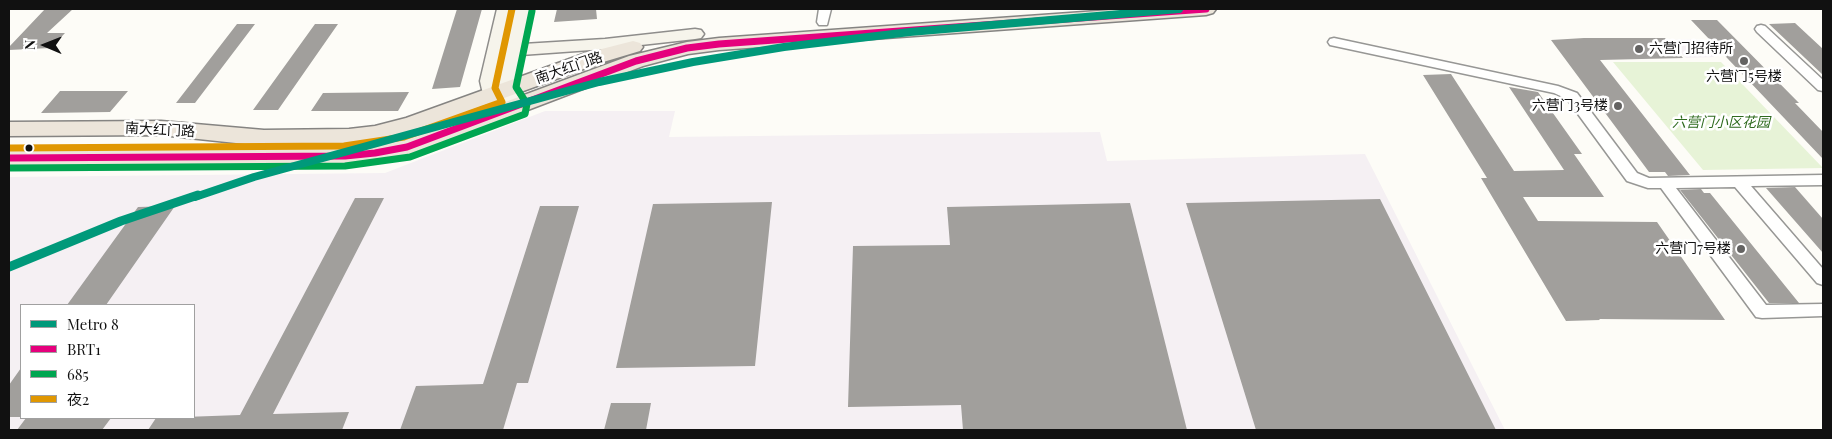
<!DOCTYPE html>
<html>
<head>
<meta charset="utf-8">
<style>
  body { margin:0 }
  #map { position:relative; width:1832px; height:439px; overflow:hidden; background:#fdfcf7; font-family:"Playfair Display","Noto Sans SC",serif }
  canvas { display:block }
  .frame { position:absolute; inset:0; border:10px solid #111; pointer-events:none }
  .legend { position:absolute; left:20px; top:304px; width:175px; height:115px; box-sizing:border-box; background:#fff; border:1px solid #a0a0a0; margin:0; padding:6px 9px; list-style:none; font-size:15px; color:#111 }
  .legend li { display:flex; align-items:center; gap:10px; height:25px }
  .legend b { width:25px; border:1px solid #a0a0a0 }
  .north { position:absolute; left:20px; top:20px; width:50px; height:50px; -webkit-text-stroke:4px #fff; paint-order:stroke; rotate:271deg; font-size:14px; font-weight:700; line-height:20px; text-align:center; color:#111 }
  .north::after { content:''; display:block; margin:auto; width:18px; height:22px; background:#111; clip-path:polygon(50% 0,100% 100%,50% 72%,0 100%) }
</style>
</head>
<body>
<div id="map">
<canvas width="1832" height="439"></canvas>
<div class="frame"></div>
<ul class="legend">
<li><b style="height:6px;background:#00997a"></b>Metro 8</li>
<li><b style="height:6px;background:#e5007d"></b>BRT1</li>
<li><b style="height:6px;background:#00a651"></b>685</li>
<li><b style="height:6px;background:#e09702"></b>夜2</li>
</ul>
<div class="north">N</div>
</div>
<script>
const c = document.querySelector('canvas').getContext('2d');
c.lineJoin = 'round';
function fillPath(path, color) {
  c.fillStyle = color;
  c.fill(path, 'evenodd');
}
function toPath(rows) {
  const path = new Path2D();
  for (const r of rows) {
    path.moveTo(r[0], r[1]);
    for (let i = 2; i < r.length; i += 2) path.lineTo(r[i], r[i + 1]);
  }
  return path;
}
function stroke(path, color, width, dash) {
  c.strokeStyle = color;
  c.lineWidth = width;
  c.lineCap = dash ? 'butt' : 'round';
  c.setLineDash(dash || []);
  c.stroke(path);
}
function drawText(font, color, halo, rows, align = 'center') {
  c.font = font + ' "Playfair Display","Noto Sans SC",serif';
  c.lineWidth = 5;
  c.setLineDash([]);
  c.textBaseline = 'middle';
  c.strokeStyle = halo;
  c.fillStyle = color;
  for (const [text, x, y, turn = 0] of rows) {
    c.save();
    c.translate(x, y);
    c.rotate((+turn || 0) * Math.PI / 180);
    c.textAlign = isNaN(turn) ? turn : align;
    if (halo) c.strokeText(text, 0, 0);
    c.fillText(text, 0, 0);
    c.restore();
  }
}
fillPath(toPath([
  [1696,39,1714,57,1686,58,1669,40],
  [545,111,675,111,669,137,1100,132,1107,161,1365,154,1505,430,9,430,9,177,385,173],
  [21,305,194,305,194,418,21,418]
]), '#f5f0f3');
fillPath(toPath([
  [1613,62,1721,62,1823,168,1703,170]
]), '#e7f3d7');
fillPath(toPath([
  [45,9,73,9,47,33,65,33,51,48,9,50,9,47],
  [457,9,482,9,460,87,432,89],
  [557,9,596,9,597,19,554,22],
  [1691,20,1717,20,1799,103,1795,103,1823,132,1823,159],
  [1795,23,1823,49,1823,75,1769,24],
  [237,24,255,24,195,103,176,103],
  [315,24,338,24,278,110,253,110],
  [1584,38,1665,38,1683,58,1600,60,1690,175,1668,176,1665,172,1649,172,1551,40],
  [1451,74,1514,171,1564,170,1509,87,1538,92,1582,154,1574,154,1604,197,1523,197,1538,221,1657,222,1725,320,1599,319,1600,320,1566,321,1481,178,1487,178,1423,75],
  [60,91,128,91,110,112,41,113],
  [409,92,398,111,311,111,323,93],
  [1795,187,1823,219,1823,253,1766,188],
  [1701,189,1704,193,1710,193,1799,303,1769,303,1680,190],
  [355,198,384,198,273,414,349,412,342,430,148,430,156,418,240,415],
  [1380,199,1496,430,1256,430,1186,203],
  [772,202,755,366,616,368,653,204],
  [1130,203,1187,430,963,430,961,405,848,407,853,246,950,245,947,207],
  [175,206,106,305,67,305,138,207],
  [540,206,579,206,528,383,517,383,503,430,400,430,416,386,483,384],
  [21,368,21,417,9,417,9,385],
  [611,403,651,403,646,430,604,430],
  [26,418,111,418,102,430,17,430]
]), '#a19f9c');
const minor = toPath([
  [819,9,831,9,827,25,819,25,817,22,819,9],
  [1761,25,1765,26,1823,80,1823,91,1818,90,1757,32,1755,29,1757,26,1761,25],
  [1334,38,1558,86,1577,93,1637,173,1649,178,1823,175,1823,185,1751,186,1823,269,1823,285,1817,283,1735,187,1676,188,1766,305,1823,304,1823,316,1762,318,1756,317,1661,188,1648,188,1627,181,1567,99,1554,93,1330,45,1328,42,1330,39,1334,38]
]);
const secondary = toPath([
  [497,9,513,9,512,14,514,9,530,9,523,44,605,39,695,29,701,30,704,34,701,38,695,39,605,49,521,55,514,89,525,107,523,111,512,112,510,116,503,118,496,116,493,112,483,94,480,81,497,9]
]);
const trunk = toPath([
  [1126,9,1216,9,1213,13,1206,15,719,50,688,54,643,66,415,153,375,161,345,164,9,166,9,150,345,148,375,145,403,140,629,56,687,42,719,38,1126,9],
  [633,41,640,43,643,47,640,51,600,63,422,128,376,142,349,145,264,146,161,135,9,136,9,122,161,121,264,130,349,129,375,126,406,118,586,53,633,41]
]);
stroke(minor, '#979795', 3);
stroke(secondary, '#8e8d8b', 3);
stroke(trunk, '#858482', 3);
fillPath(minor, '#fffffe');
fillPath(secondary, '#f6f4eb');
fillPath(trunk, '#ece5da');
stroke(toPath([
  [9,158,345,156,375,153,407,147,636,61,687,48,719,44,1206,9]
]), '#e5007d', 7);
stroke(toPath([
  [9,168,345,166,410,157,525,114,527,104,516,87,532,11]
]), '#00a651', 7);
stroke(toPath([
  [9,148,344,146,404,137,502,102,495,88,512,9]
]), '#e09702', 7);
stroke(toPath([
  [195,197,254,177,599,82,693,62,784,47,910,32,1179,9]
]), '#00997a', 8);
stroke(toPath([
  [9,267,121,221,198,195]
]), '#00997a', 9);
for (const [x, y, r, color] of [
  [1639,49,5,"#646362"],
  [1744,61,5,"#646362"],
  [1618,106,5,"#646362"],
  [29,148,4.5,"#111"],
  [1741,249,5,"#646362"]
]) {
  const dot = new Path2D();
  dot.arc(x, y, r, 0, 2 * Math.PI);
  c.fillStyle = color;
  c.fill(dot);
  stroke(dot, '#fff', 2);
}
drawText('14px', '#111', '#fff', [
  ["六营门招待所",1649,49,"left"],
  ["六营门5号楼",1744,77,"center"],
  ["六营门3号楼",1608,106],
  ["六营门7号楼",1731,249]
], 'right');
drawText('14px', '#111', '#fff', [
  ["南大红门路",569,68,-19],
  ["南大红门路",160,130,3]
]);
drawText('italic 14px', '#2f6b1f', '#fff', [
  ["六营门小区花园",1721,123]
]);
</script>
</body>
</html>
